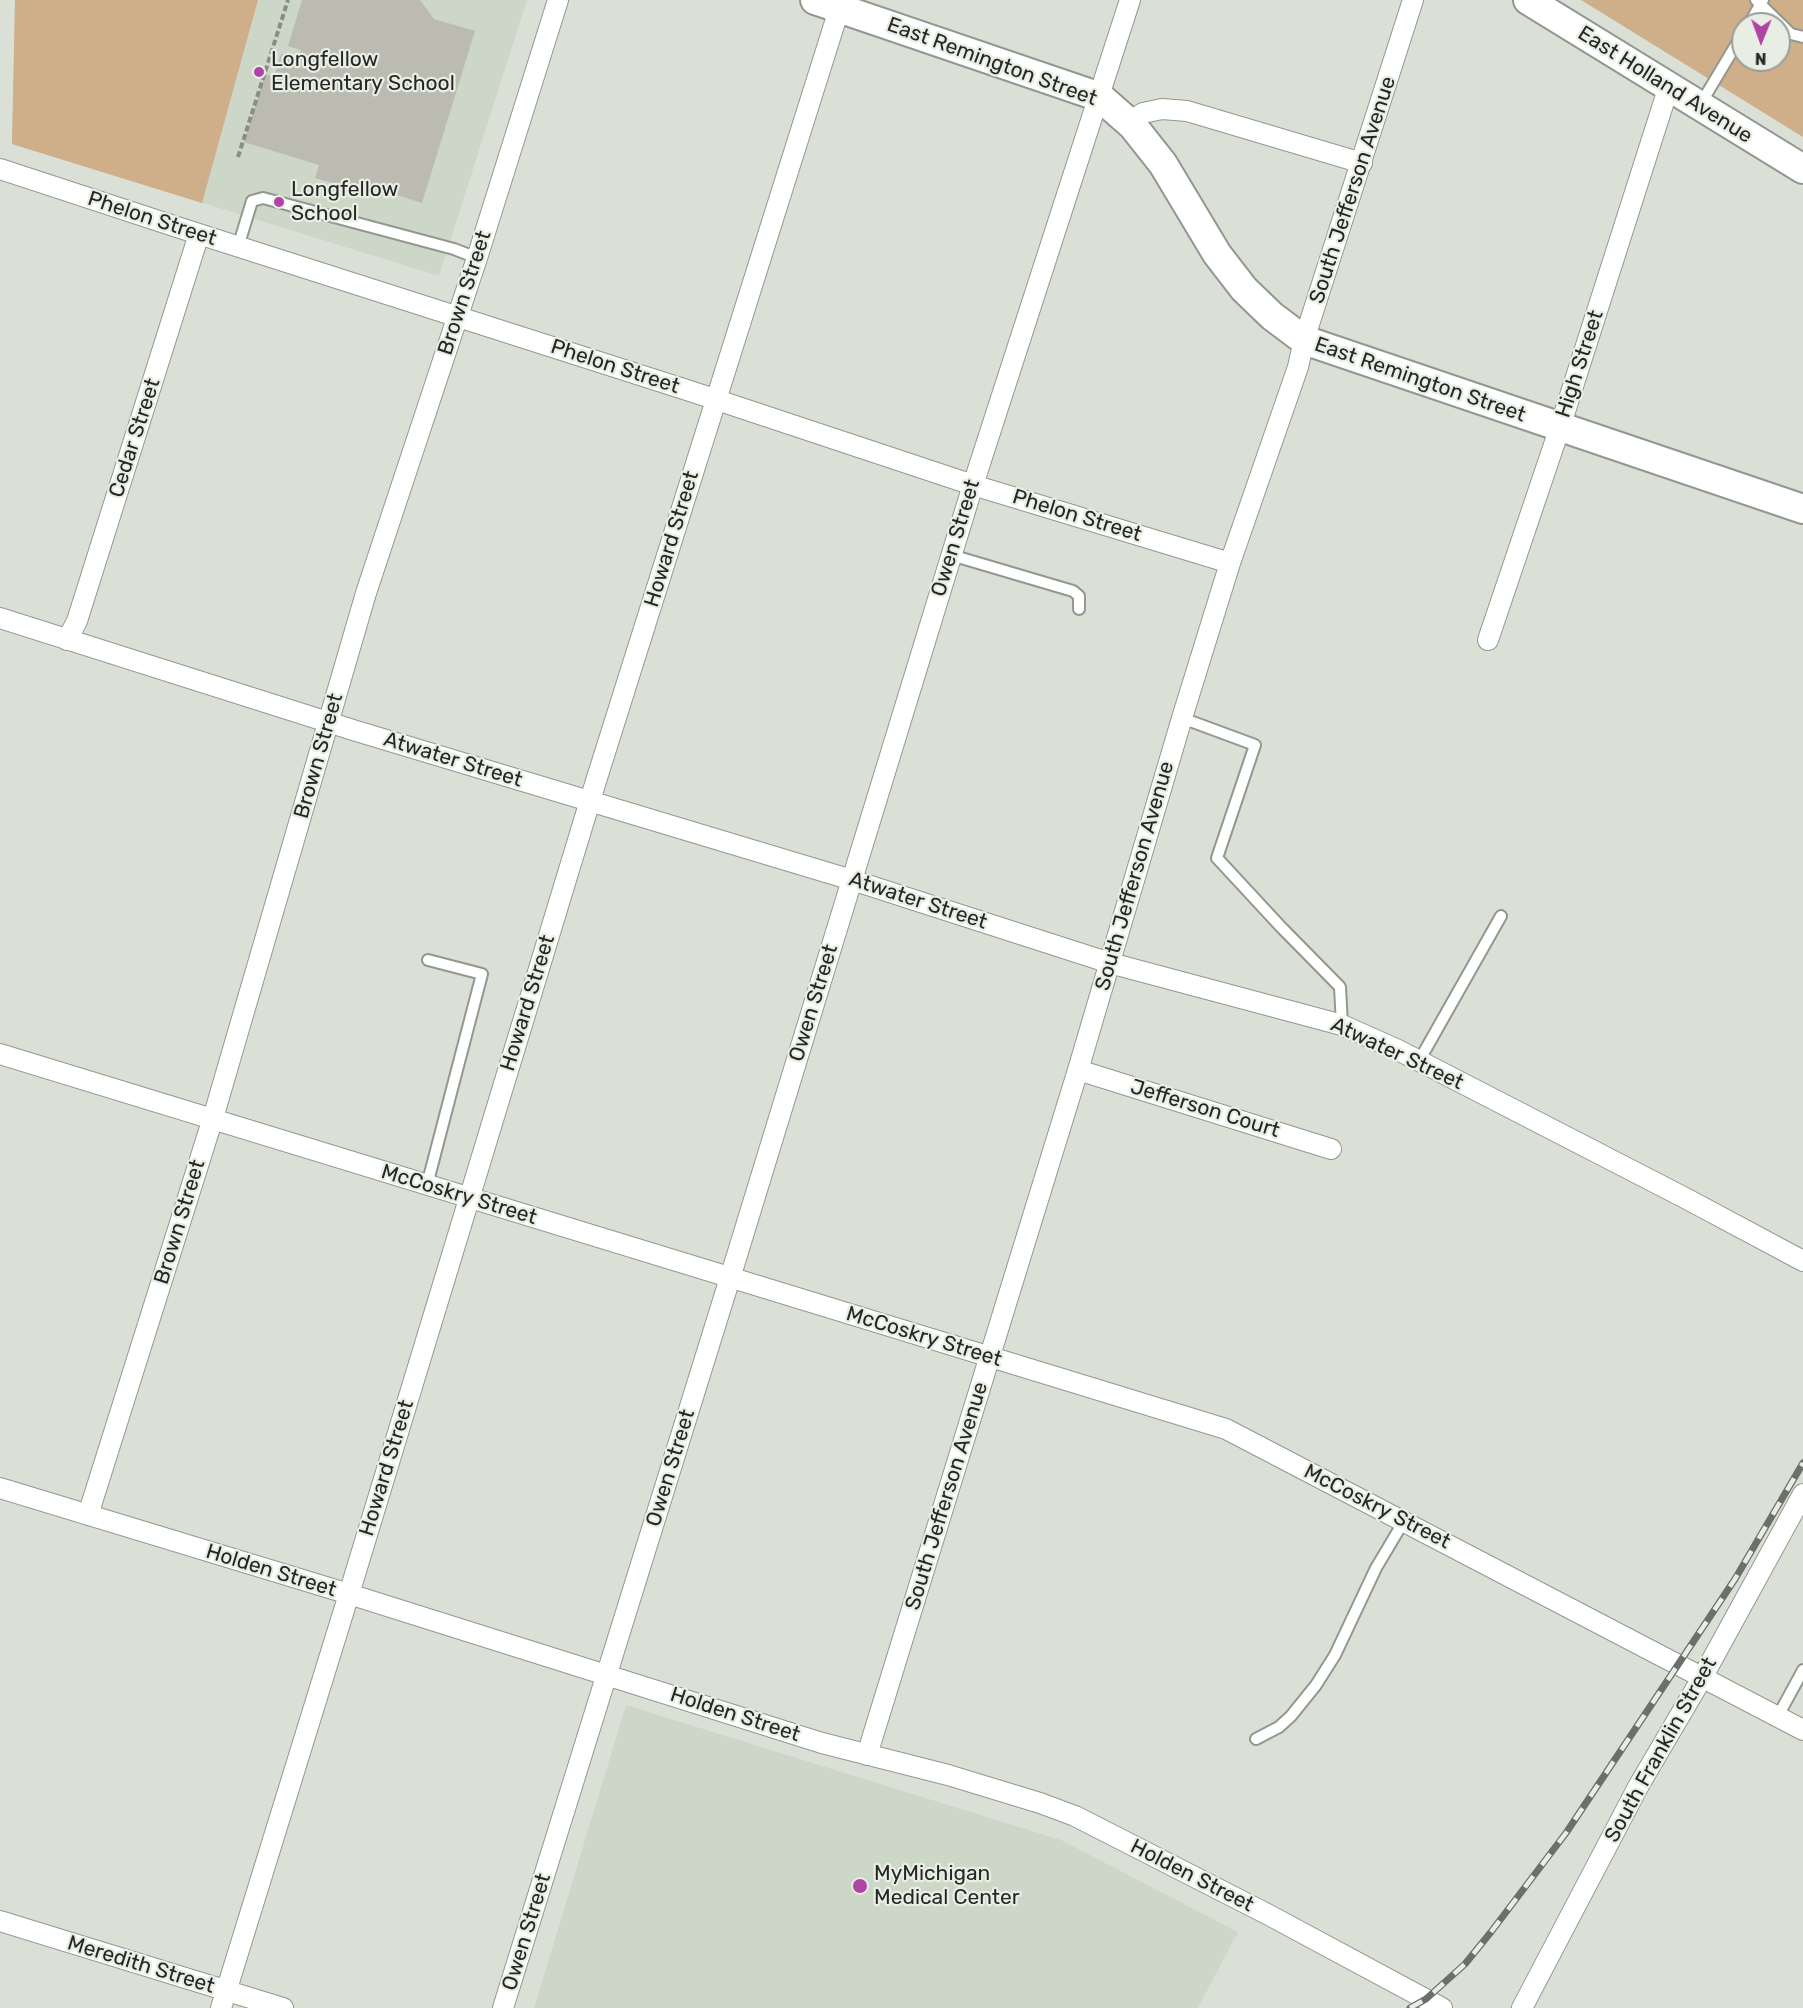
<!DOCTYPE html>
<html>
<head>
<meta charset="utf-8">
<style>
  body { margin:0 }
  #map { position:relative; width:1803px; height:2008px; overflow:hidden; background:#dbe0d7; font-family:Rubik,sans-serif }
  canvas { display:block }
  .north { position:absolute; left:1731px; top:12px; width:60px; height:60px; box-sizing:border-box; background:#e8eee4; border:2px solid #9a9e97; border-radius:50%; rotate:181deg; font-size:16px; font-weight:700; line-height:24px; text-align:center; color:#252724 }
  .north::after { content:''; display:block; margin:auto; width:21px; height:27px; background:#af44a4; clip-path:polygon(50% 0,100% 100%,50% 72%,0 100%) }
</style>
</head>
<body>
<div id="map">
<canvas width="1803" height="2008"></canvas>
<div class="north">N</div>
</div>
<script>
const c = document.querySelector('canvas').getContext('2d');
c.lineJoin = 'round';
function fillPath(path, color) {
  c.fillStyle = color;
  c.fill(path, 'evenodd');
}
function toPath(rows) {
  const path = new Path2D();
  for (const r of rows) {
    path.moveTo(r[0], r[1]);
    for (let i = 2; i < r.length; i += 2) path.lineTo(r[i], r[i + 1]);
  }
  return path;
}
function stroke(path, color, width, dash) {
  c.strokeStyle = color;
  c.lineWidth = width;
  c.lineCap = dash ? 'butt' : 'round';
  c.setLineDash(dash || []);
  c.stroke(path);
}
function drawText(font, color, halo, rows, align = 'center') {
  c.font = font + ' Rubik,sans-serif';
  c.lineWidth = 4.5;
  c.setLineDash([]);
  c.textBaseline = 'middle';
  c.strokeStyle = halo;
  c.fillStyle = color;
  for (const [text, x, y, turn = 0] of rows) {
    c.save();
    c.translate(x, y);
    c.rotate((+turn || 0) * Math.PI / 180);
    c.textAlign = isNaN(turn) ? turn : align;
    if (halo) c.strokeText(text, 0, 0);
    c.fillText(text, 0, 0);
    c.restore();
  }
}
fillPath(toPath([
  [15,0,527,0,439,276,12,144],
  [626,1705,1061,1840,1238,1932,1198,2008,534,2008]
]), '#cdd7c8');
fillPath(toPath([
  [15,0,258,0,202,203,12,144],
  [1581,0,1803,0,1803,137],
  [1743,24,1779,24,1779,60,1743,60]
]), '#cfae8a');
fillPath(toPath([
  [302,0,420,0,434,19,475,31,422,203,360,183,358,191,315,178,319,165,244,142,265,74,274,77,281,54,298,59,301,50,288,46]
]), '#bcbbb1');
const service = toPath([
  [1756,0,1791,34,1803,37],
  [1749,24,1763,0],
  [1700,105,1743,33],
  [238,247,252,201,263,198,454,249,477,258],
  [951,555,1073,591,1079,596,1079,609],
  [1182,718,1255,745,1217,858,1280,926,1340,987,1342,1025],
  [1419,1061,1501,916],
  [427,1185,482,974,428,960],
  [1778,1716,1803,1670],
  [1256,1739,1279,1727,1291,1716,1316,1685,1335,1655,1376,1568,1404,1521]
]);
const minor = toPath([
  [1129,123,1143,113,1162,109,1187,111,1362,163],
  [0,169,177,227,693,392,973,485,1230,563],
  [0,618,353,730,852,880,1110,963,1342,1025,1398,1050,1687,1199,1803,1261],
  [67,640,77,621,199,234],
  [1488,640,1560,427,1669,86],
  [0,1054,1226,1429,1803,1730],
  [1078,1070,1331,1149],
  [0,1488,349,1594,822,1743,948,1775,1040,1803,1075,1816,1269,1915,1442,2008],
  [88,1515,213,1118,366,593,477,258,558,0],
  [867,1755,1078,1070,1182,718,1230,563,1298,367,1304,340,1413,0],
  [0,1921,283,2008],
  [221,2008,349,1594,596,781,842,0],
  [503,2008,730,1278,973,485,1130,0],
  [1522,2008,1639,1785,1702,1678,1803,1494]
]);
const secondary = toPath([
  [815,0,1100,97,1133,126,1163,164,1217,254,1244,289,1272,316,1304,340,1803,509],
  [1528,0,1803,169]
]);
stroke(service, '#92988f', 14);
stroke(minor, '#92988f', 22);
stroke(secondary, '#92988f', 32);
stroke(toPath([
  [238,157,288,0]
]), '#898d86', 4, [6, 3]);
stroke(service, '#fff', 10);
stroke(minor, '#fff', 20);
stroke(secondary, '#fff', 28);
const rail = toPath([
  [1410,2008,1426,1999,1465,1964,1491,1932,1566,1833,1735,1579,1803,1463]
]);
stroke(rail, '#6c6f6a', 7);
stroke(rail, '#e8eee4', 4.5, [14]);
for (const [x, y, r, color] of [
  [259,72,6,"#af44a4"],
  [279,202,6,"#af44a4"],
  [860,1886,8,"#af44a4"]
]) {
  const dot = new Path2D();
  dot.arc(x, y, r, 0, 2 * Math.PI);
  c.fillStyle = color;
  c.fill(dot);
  stroke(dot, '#e8eee4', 2);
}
drawText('21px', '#252724', '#e8eee4', [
  ["Longfellow",271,60],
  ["Elementary School",271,84],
  ["Longfellow",291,190],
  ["School",291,214],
  ["MyMichigan",874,1874],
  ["Medical Center",874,1898]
], 'left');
drawText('21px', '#252724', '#e8eee4', [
  ["East Remington Street",992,62,20],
  ["East Holland Avenue",1665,85,32],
  ["South Jefferson Avenue",1353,190,-72],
  ["Phelon Street",152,219,18],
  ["Brown Street",465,293,-72],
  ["High Street",1580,364,-72],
  ["Phelon Street",615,367,18],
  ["East Remington Street",1420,380,19],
  ["Cedar Street",135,438,-72],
  ["Phelon Street",1077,516,17],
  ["Owen Street",956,538,-73],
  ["Howard Street",672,539,-73],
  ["Brown Street",319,756,-74],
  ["Atwater Street",453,760,17],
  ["South Jefferson Avenue",1135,876,-74],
  ["Atwater Street",918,901,18],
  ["Howard Street",528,1003,-73],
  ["Owen Street",814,1003,-73],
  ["Atwater Street",1397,1054,25],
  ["Jefferson Court",1205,1109,17],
  ["McCoskry Street",459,1195,17],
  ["Brown Street",180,1222,-73],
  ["McCoskry Street",924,1337,17],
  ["Howard Street",387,1468,-73],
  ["Owen Street",671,1468,-73],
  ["South Jefferson Avenue",947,1496,-73],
  ["McCoskry Street",1377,1507,27],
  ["Holden Street",271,1571,17],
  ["Holden Street",735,1715,18],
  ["South Franklin Street",1661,1750,-61],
  ["Holden Street",1192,1876,27],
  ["Owen Street",527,1932,-73],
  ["Meredith Street",141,1965,17]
]);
</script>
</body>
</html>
